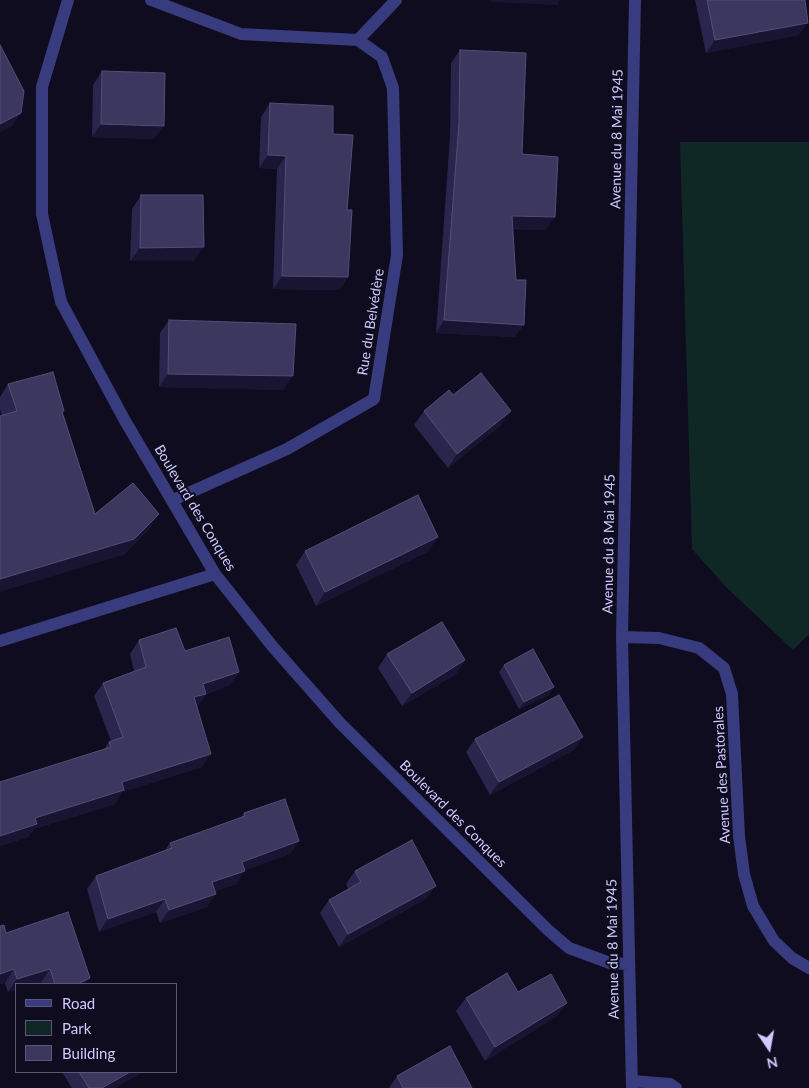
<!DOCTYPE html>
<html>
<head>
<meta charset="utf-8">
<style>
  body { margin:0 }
  #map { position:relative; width:809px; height:1088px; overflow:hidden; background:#0e0c1e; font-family:Lato,sans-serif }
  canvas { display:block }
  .legend { position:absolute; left:15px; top:983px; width:162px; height:90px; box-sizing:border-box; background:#0e0c1e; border:1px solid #5a5878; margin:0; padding:6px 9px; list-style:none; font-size:15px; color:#cdcbfe }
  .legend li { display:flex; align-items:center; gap:10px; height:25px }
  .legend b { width:25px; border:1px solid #5a5878 }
  .north { position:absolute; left:744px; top:1023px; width:50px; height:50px; -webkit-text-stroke:4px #0e0c1e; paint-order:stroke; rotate:168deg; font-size:14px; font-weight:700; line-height:20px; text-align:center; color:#cdcbfe }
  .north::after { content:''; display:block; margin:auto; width:18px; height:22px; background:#cdcbfe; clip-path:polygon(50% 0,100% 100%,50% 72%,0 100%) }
</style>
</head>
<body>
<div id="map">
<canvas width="809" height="1088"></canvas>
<ul class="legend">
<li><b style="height:6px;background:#383b7d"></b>Road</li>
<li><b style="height:14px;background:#102825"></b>Park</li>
<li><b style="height:14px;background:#3c375f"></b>Building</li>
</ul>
<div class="north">N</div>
</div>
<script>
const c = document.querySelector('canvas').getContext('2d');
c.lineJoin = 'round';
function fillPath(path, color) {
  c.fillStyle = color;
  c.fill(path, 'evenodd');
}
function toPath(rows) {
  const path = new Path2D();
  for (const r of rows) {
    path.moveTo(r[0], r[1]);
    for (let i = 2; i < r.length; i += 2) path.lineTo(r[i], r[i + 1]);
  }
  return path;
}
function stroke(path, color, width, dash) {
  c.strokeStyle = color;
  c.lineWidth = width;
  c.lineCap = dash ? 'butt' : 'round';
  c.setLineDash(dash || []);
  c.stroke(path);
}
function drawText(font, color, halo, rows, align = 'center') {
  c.font = font + ' Lato,sans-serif';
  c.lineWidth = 4;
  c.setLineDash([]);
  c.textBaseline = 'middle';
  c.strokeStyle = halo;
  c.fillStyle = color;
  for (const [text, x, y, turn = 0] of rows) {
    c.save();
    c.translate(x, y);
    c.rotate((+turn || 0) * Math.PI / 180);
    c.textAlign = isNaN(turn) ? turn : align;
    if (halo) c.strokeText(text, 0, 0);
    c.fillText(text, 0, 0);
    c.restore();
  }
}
fillPath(toPath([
  [680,142,809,142,809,634,793,650,726,587,692,549]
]), '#102825');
stroke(toPath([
  [68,0,42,87,42,214,61,302,124,419,215,574,273,647,340,723,548,930,569,948,610,963,628,964],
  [151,0,241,34,358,40,382,57,393,88,397,255,374,399,287,449,173,500],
  [358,40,396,0],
  [622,637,659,638,699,648,724,668,732,694,739,836,744,874,753,906,774,941,792,958,809,968],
  [0,641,215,574],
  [632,1081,670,1084,676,1088],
  [632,1088,622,637,635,0]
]), '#383b7d', 12);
fillPath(toPath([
  [695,0,805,0,799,35,706,53],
  [460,50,522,154,546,230,512,229,515,337,436,333,450,136,451,63],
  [102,71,154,139,92,137,93,85],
  [270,103,333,134,347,210,348,277,339,290,273,289,277,169,259,168,261,117],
  [141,195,194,261,130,261,132,209],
  [169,320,284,390,159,387,160,333],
  [8,384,63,413,95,514,159,514,148,530,123,555,2,415,0,410,0,397],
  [453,395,501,425,448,468,414,425,424,411],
  [305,551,429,551,316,606,296,565],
  [139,640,185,651,239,672,230,685,206,694,197,707,202,767,122,792,115,804,34,829,28,837,0,846,104,749,109,742,111,741,94,696,103,683,134,671,130,654],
  [387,654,465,660,456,674,402,706,378,668],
  [504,665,549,695,519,709,499,672],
  [475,739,574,750,490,795,466,752],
  [244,813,299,841,290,854,245,870,236,884,215,891,207,907,160,923,156,912,99,932,87,889,96,876,165,850,170,843,240,818],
  [355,871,426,899,339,947,320,913,329,900,348,889,346,884],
  [0,926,6,933,85,984,42,984,41,982,34,984,16,984,8,992,5,983,0,984],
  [518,992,567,1003,557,1016,485,1061,456,1011,466,998],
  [62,1072,143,1072,115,1088,72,1088],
  [397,1076,472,1088,389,1088]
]), '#2a254c');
fillPath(toPath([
  [492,0,560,0,557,5,490,2],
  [808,23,799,35,706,53,715,40],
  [21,113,12,126,0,132,0,124],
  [101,124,164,126,154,139,92,137],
  [268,155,286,156,277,169,259,168],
  [512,216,555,217,546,230,503,228],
  [204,247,194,261,130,261,140,248],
  [282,276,348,277,339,290,273,289],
  [444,320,524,325,515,337,436,333],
  [168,374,293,376,284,390,159,387],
  [511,411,501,425,448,468,457,454],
  [159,514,148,530,123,555,0,592,0,579],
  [438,537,429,551,316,606,325,592],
  [465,660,456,674,402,706,412,693],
  [239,672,230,685,204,694,206,694,197,707,185,710,203,684],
  [554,687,549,695,519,709,524,702],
  [583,737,574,750,490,795,499,782],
  [211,754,202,767,122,792,115,804,34,829,28,837,0,846,0,836,35,818,122,782],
  [299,841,290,854,233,875,242,862],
  [245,871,236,884,203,895,212,882],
  [436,886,426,899,339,947,348,934],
  [216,894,207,907,160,923,169,910],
  [165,899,156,912,99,932,108,919],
  [14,969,5,983,0,984,0,974],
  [50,969,41,982,34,984,16,984,16,990,8,992,17,979],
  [90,978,85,984,78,984],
  [567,1003,557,1016,485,1061,495,1047],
  [130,1072,143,1072,115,1088,102,1088]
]), '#181432');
const building = toPath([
  [707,0,805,0,808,23,715,40,707,0],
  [0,45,24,91,21,113,0,124,0,45],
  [460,50,526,53,522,154,558,157,555,217,512,216,516,280,526,280,524,325,444,320,459,123,460,50],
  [102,71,165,73,164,126,101,124,102,71],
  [270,103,333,106,333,134,353,135,347,210,352,210,348,277,282,276,286,156,268,155,270,103],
  [141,195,203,195,204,247,140,248,141,195],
  [169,320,296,324,293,376,168,374,169,320],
  [53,372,64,411,62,412,95,514,133,483,159,514,134,539,0,579,0,416,17,411,8,384,53,372],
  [481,373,511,411,457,454,424,411,449,390,453,395,481,373],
  [418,495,438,537,325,592,305,551,418,495],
  [442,622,465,660,412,693,387,654,442,622],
  [176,628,185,651,229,637,239,672,203,684,206,694,194,697,211,754,122,782,124,790,35,818,37,824,0,836,0,782,111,747,109,742,123,737,103,683,146,667,139,640,176,628],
  [533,649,554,687,524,702,504,665,533,649],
  [559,695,583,737,499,782,475,739,559,695],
  [285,799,299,841,242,862,245,871,212,882,216,894,169,910,165,899,108,919,96,876,172,848,170,843,245,816,244,813,285,799],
  [412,840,436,886,348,934,329,900,361,882,355,871,412,840],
  [68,912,90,978,78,984,55,984,50,969,17,979,14,969,0,974,0,926,4,925,6,933,68,912],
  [507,973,518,992,551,974,567,1003,495,1047,466,998,507,973],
  [450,1046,472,1088,403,1088,397,1076,450,1046],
  [79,1072,130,1072,102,1088,89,1088,79,1072]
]);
fillPath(building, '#3c375f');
stroke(building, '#524e78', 1);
drawText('14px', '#cdcbfe', '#0e0c1e', [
  ["Avenue du 8 Mai 1945",617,139,-89],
  ["Rue du Belvédère",371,322,-81],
  ["Boulevard des Conques",195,508,59],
  ["Avenue du 8 Mai 1945",609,544,-89],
  ["Avenue des Pastorales",722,775,-93],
  ["Boulevard des Conques",453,814,45],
  ["Avenue du 8 Mai 1945",613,949,-91]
]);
</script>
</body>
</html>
